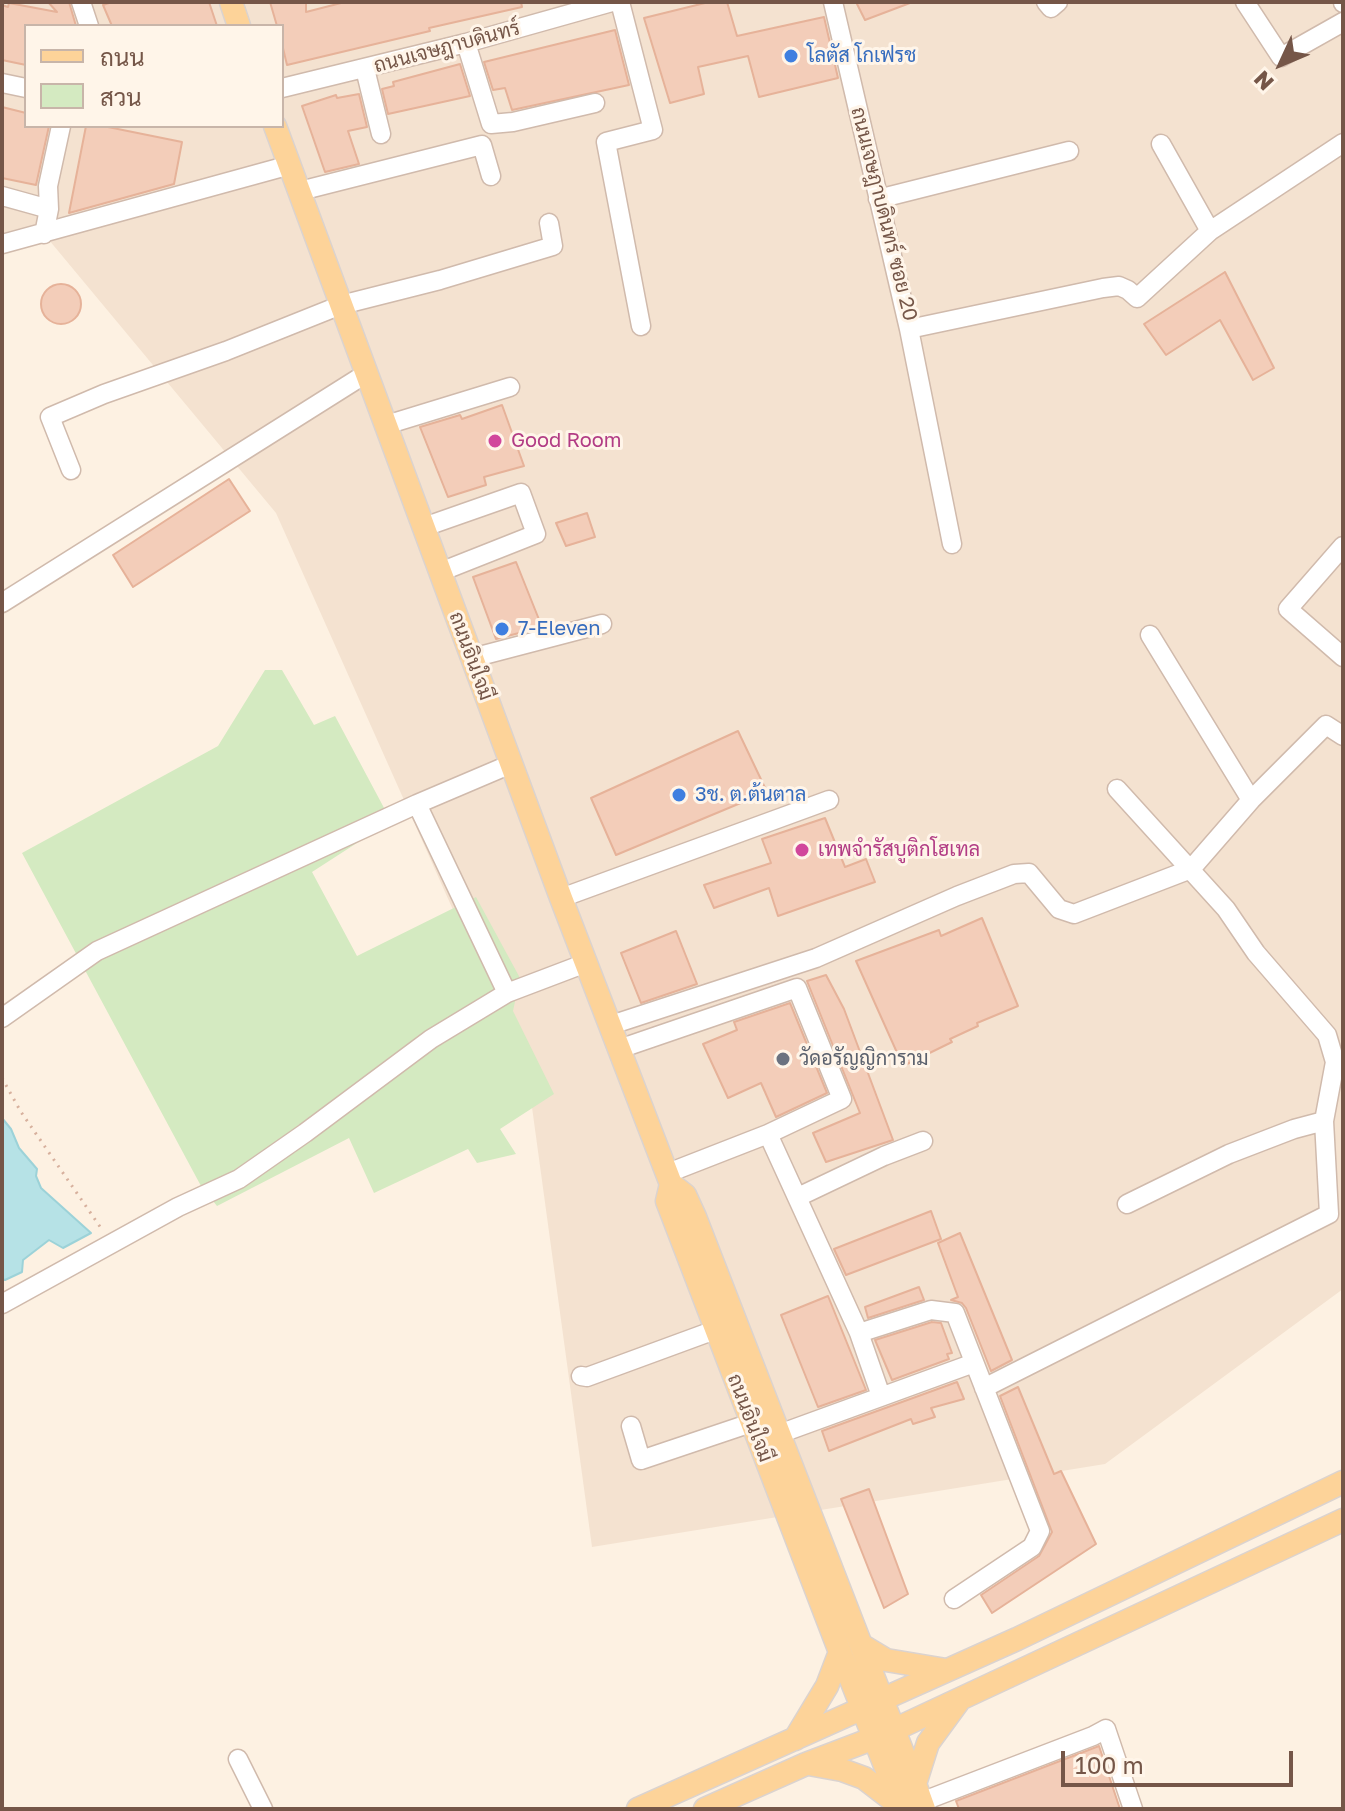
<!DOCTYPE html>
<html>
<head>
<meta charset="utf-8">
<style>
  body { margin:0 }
  #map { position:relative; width:1345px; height:1811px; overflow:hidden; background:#fdf1e2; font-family:"Golos Text",Sarabun,sans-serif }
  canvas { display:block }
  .frame { position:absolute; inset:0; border:4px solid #755648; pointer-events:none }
  .legend { position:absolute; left:24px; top:24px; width:260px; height:104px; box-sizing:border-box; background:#fff5e9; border:2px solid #c8b5a9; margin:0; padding:10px 14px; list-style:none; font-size:24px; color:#755648 }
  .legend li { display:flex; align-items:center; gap:16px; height:40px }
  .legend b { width:40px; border:2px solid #c8b5a9 }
  .north { position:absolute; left:1241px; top:24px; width:80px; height:80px; -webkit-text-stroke:6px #fff5e9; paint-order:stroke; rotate:226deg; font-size:22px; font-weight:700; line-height:32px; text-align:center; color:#755648 }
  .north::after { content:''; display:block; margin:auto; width:28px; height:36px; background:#755648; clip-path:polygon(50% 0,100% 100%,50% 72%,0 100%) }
  .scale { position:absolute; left:1061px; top:1751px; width:232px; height:36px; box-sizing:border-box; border:4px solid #755648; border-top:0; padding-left:10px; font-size:24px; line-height:28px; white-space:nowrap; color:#755648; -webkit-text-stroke:6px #fff5e9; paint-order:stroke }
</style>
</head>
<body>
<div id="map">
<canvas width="1345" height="1811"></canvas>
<div class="frame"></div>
<ul class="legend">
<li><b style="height:10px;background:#fdd399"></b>ถนน</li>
<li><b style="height:22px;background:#d4eac1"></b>สวน</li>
</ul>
<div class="north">N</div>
<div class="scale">100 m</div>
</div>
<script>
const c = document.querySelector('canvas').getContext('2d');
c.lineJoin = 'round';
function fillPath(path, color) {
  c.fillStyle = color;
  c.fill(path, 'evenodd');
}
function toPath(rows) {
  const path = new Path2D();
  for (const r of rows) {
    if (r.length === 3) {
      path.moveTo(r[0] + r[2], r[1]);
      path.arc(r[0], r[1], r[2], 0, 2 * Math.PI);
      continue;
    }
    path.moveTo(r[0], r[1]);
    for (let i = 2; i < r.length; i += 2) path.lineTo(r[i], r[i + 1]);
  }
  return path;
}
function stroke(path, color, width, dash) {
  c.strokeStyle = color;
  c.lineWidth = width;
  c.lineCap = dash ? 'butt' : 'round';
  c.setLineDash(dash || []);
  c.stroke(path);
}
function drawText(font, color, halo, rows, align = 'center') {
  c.font = font + ' "Golos Text",Sarabun,sans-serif';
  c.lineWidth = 6;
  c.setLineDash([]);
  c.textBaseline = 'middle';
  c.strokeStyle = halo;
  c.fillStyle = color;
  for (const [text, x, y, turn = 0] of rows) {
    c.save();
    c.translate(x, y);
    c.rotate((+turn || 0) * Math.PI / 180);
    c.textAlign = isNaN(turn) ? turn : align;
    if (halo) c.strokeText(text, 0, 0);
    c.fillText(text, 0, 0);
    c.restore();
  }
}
fillPath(toPath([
  [2,2,1343,2,1343,1289,1105,1464,592,1547,528,1078,276,513,44,234,2,249],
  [26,26,282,26,282,126,26,126]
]), '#f4e2d0');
fillPath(toPath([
  [265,670,282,670,314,725,335,716,391,821,312,872,357,956,476,897,520,978,513,1011,554,1094,500,1129,516,1154,477,1163,468,1149,374,1193,349,1138,217,1206,201,1186,22,853,218,746]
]), '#d4eac1');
const water = toPath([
  [2,1118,11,1129,19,1148,37,1169,36,1176,41,1188,91,1233,63,1248,49,1240,23,1260,22,1272,5,1280,2,1279,2,1118]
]);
fillPath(water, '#b6e2e6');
stroke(water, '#9cd2d8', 2);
const building = toPath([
  [48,2,69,2,76,26,26,26,26,65,2,60,2,5,8,7,9,3,57,12,48,2],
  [112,2,209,2,217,26,112,26,103,5,112,2],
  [270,2,306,2,306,12,345,2,521,2,522,7,429,28,430,31,287,65,282,44,282,26,277,26,270,2],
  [709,2,727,2,737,36,824,17,838,78,759,97,748,56,698,67,704,94,670,103,644,18,709,2],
  [856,2,909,2,910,3,865,20,856,2],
  [615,30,629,85,512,110,505,88,493,90,484,62,615,30],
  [460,64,470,96,388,114,382,89,394,86,393,82,460,64],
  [359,94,367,127,348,131,359,164,325,172,302,106,336,95,337,98,359,94],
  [2,107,26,113,26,126,49,126,36,185,2,178,2,107],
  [86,126,103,126,182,142,174,184,69,213,86,126],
  [1225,272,1274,368,1253,380,1220,320,1166,355,1144,324,1225,272],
  [61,304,20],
  [502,405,524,466,484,477,486,485,448,497,420,427,460,415,462,419,502,405],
  [229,479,250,511,133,587,113,555,229,479],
  [587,513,595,537,566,546,556,523,587,513],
  [516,562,542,627,496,639,473,577,516,562],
  [738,731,767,792,616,855,591,798,738,731],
  [825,818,845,867,866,859,875,882,778,916,769,888,714,908,704,885,771,863,762,839,825,818],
  [982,918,1018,1006,977,1023,978,1026,950,1039,952,1042,903,1066,856,961,939,930,941,936,982,918],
  [676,931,697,984,641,1003,621,953,676,931],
  [826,975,844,1009,893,1140,826,1162,813,1133,860,1113,807,981,826,975],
  [790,1003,827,1093,776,1117,761,1083,728,1098,703,1044,737,1030,734,1022,790,1003],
  [931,1211,941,1239,846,1275,834,1249,931,1211],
  [960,1233,1012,1360,991,1371,966,1308,962,1303,951,1300,958,1297,938,1243,960,1233],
  [919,1287,924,1300,868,1318,865,1307,919,1287],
  [828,1296,866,1390,818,1407,781,1315,828,1296],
  [932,1322,941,1323,952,1353,947,1354,949,1359,892,1380,875,1340,932,1322],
  [957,1382,964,1399,931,1408,935,1417,913,1424,911,1419,829,1451,822,1431,957,1382],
  [1018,1387,1054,1474,1061,1471,1096,1544,992,1613,981,1595,1039,1556,1052,1532,1000,1396,1018,1387],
  [869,1489,908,1594,884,1608,841,1499,869,1489],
  [1099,1746,1120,1809,959,1809,956,1801,1099,1746]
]);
fillPath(building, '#f3cdb9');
stroke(building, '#e6b299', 2);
const minor = toPath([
  [81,2,89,26],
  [620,2,653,130,606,142,641,326],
  [833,2,909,329,1103,288,1119,286,1128,290,1137,298,1210,231,1161,144],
  [1046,2,1051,8,1058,2],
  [1245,2,1281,57,1343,22],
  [1343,2,1343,3],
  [466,43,491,124,513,122,595,103],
  [365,69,381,134],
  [2,83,26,88],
  [282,88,466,43,612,2],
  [300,191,482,145,491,176],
  [2,196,49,209],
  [878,199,1069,151],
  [1210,231,1343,143],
  [44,234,49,209,48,186,61,126],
  [2,244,290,165],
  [909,329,952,544],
  [386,425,510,387],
  [71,470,50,417,104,394,226,351,341,305,440,280,553,246,549,223],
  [424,527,521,493,536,534,440,572],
  [1343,546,1288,609,1343,657],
  [2,603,367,373],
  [472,658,602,624],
  [1251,800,1326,725,1343,736],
  [417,804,511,764],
  [561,898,829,800],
  [2,1018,97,951,417,804,507,993],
  [611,1025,816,958,957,896,1014,874,1029,873,1059,909,1074,914,1191,869,1251,800,1150,635],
  [619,1049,797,988,842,1099,768,1134],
  [668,1173,768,1134,859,1333,881,1396],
  [798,1197,884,1156,923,1141],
  [1127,1204,1229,1154,1294,1129,1324,1121],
  [2,1304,178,1207,239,1179,305,1133,431,1039,507,993,586,963],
  [859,1333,931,1310,955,1313,1040,1531,1032,1547,954,1599],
  [581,1376,587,1377,715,1330],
  [984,1388,1329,1214,1324,1121,1335,1062,1327,1035,1256,953,1226,909,1117,789],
  [631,1426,641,1460,751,1423],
  [779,1434,974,1363],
  [238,1759,263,1809],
  [921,1802,1093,1736,1106,1729,1133,1809]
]);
const major = toPath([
  [231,2,239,26],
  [275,126,561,898,671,1184,685,1195,695,1217,861,1645,886,1660,946,1670],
  [671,1184,667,1201,840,1652,827,1686,795,1739],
  [861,1645,915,1784],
  [840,1652,901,1806],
  [809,1764,842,1770,864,1778,899,1805],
  [638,1809,1017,1639,1343,1482],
  [705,1809,806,1764,885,1734,1343,1520],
  [924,1809,915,1784,921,1765,928,1743,958,1702]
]);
stroke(minor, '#d0baac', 21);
stroke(major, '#dbd3cf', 25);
stroke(toPath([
  [2,1078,21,1112,103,1231]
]), '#d7b09d', 3, [2, 6]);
stroke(minor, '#fff', 18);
stroke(major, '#fdd399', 22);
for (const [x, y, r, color] of [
  [791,56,8,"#3f7fe0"],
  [495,441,8,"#d1479c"],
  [502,629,8,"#3f7fe0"],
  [679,795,8,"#3f7fe0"],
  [802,850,8,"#d1479c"],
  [783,1059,8,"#6b7280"]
]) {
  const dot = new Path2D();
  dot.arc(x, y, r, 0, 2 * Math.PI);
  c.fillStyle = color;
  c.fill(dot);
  stroke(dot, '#fff5e9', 3);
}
drawText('20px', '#755648', '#fff5e9', [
  ["ถนนเจษฎาบดินทร์",447,47,-15],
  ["ถนนเจษฎาบดินทร์ ซอย 20",884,214,76],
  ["ถนนอินใจมี",471,656,70],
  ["ถนนอินใจมี",750,1418,69]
]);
drawText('20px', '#366cbe', '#fff5e9', [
  ["โลตัส โกเฟรช",807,56],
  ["7-Eleven",518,629],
  ["3ช. ต.ต้นตาล",695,795]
], 'left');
drawText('20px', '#b23c85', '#fff5e9', [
  ["Good Room",511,441],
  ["เทพจำรัสบูติกโฮเทล",818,850]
], 'left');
drawText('20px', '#5b616d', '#fff5e9', [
  ["วัดอรัญญิการาม",799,1059]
], 'left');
</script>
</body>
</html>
